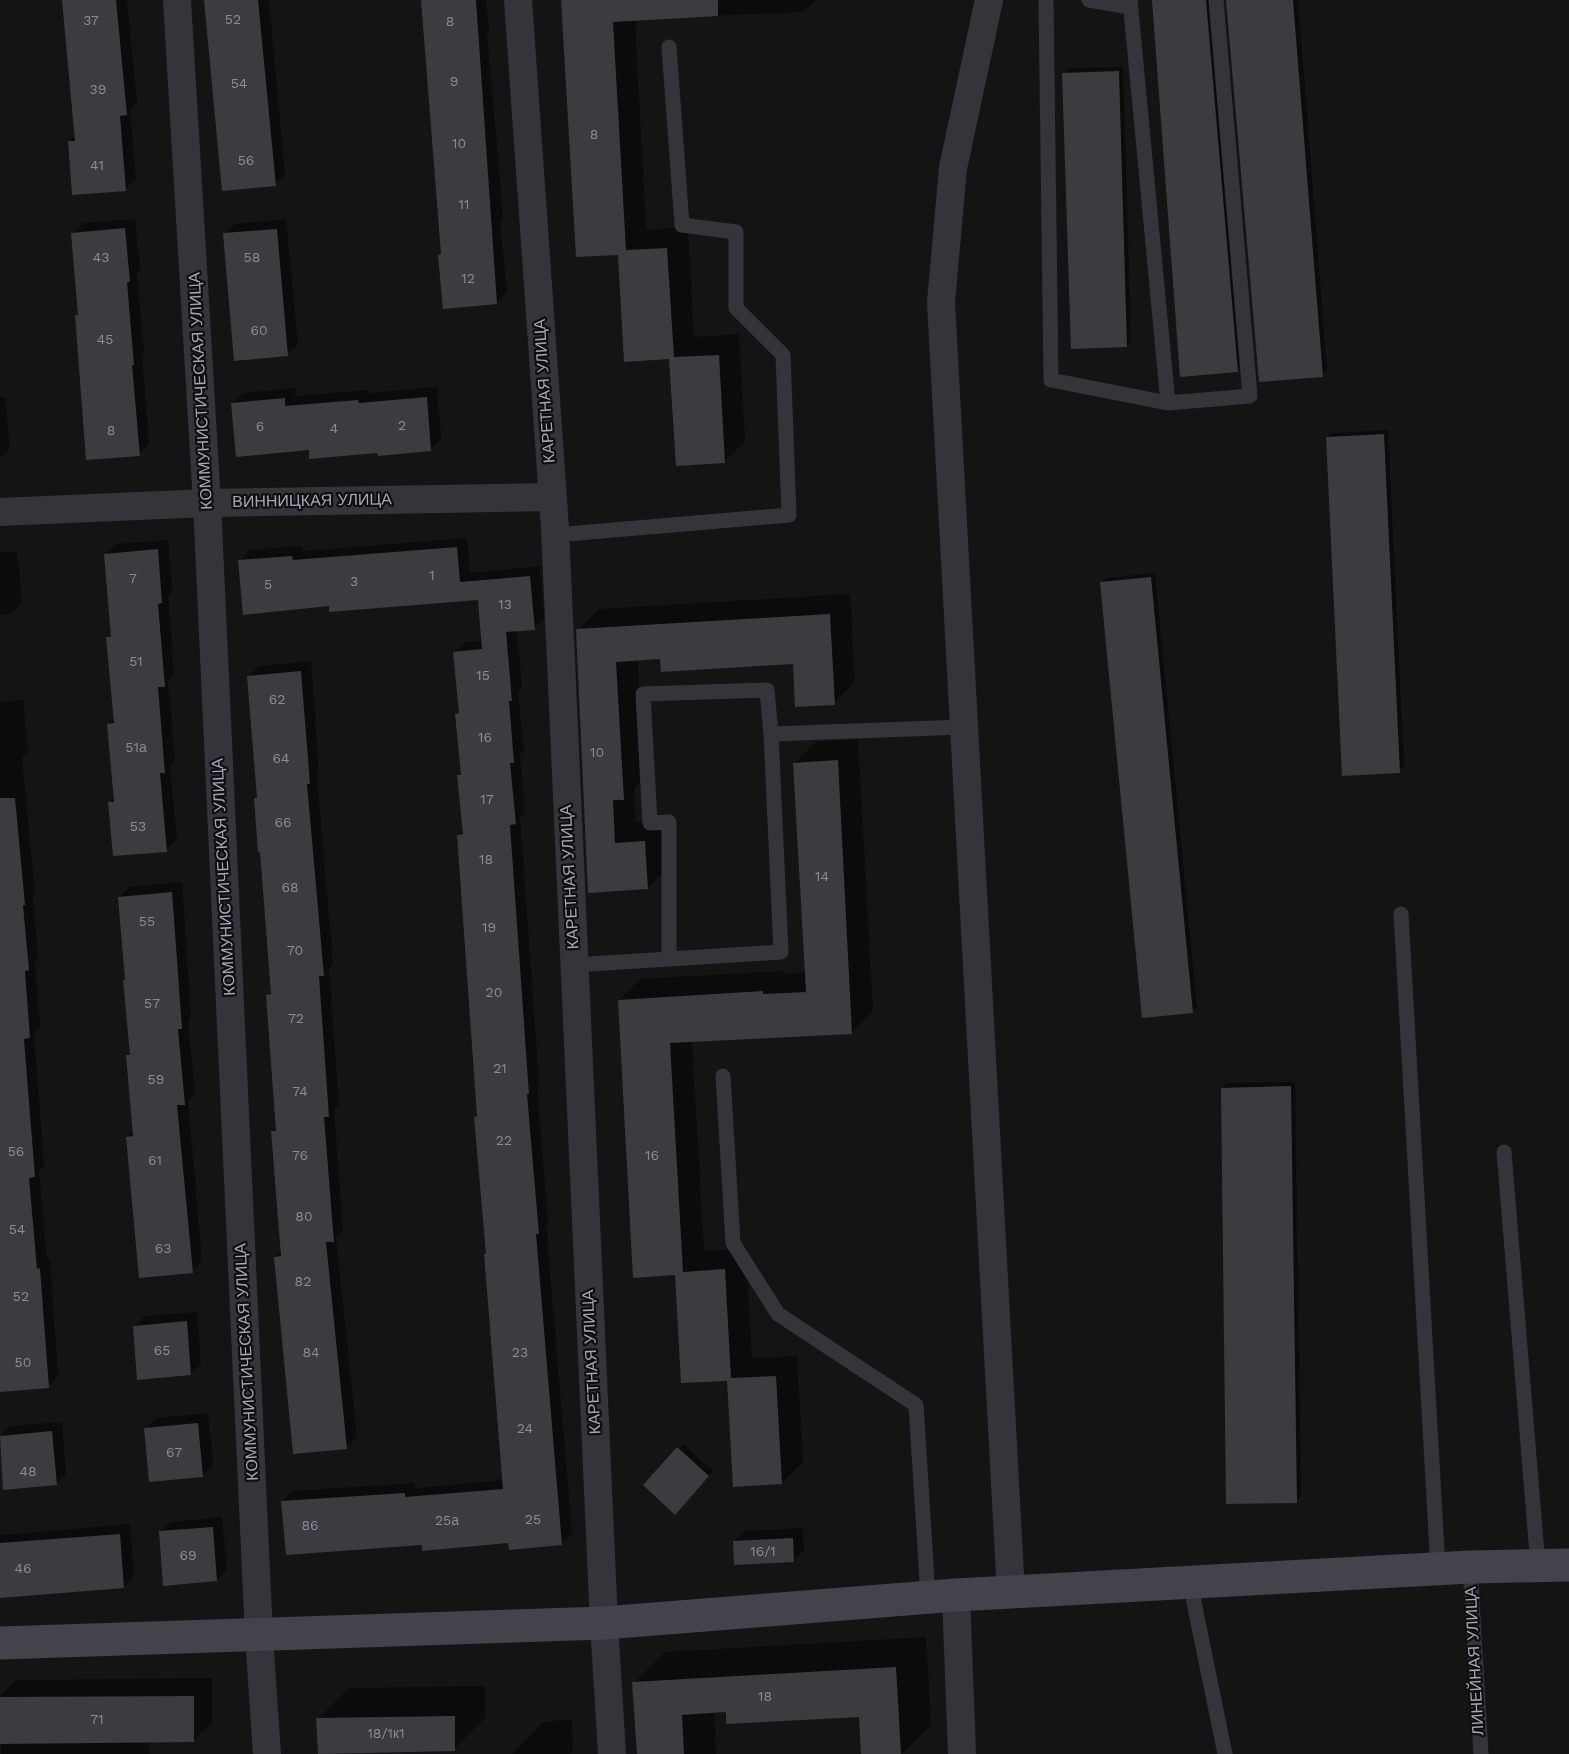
<!DOCTYPE html>
<html>
<head>
<meta charset="utf-8">
<style>
  body { margin:0 }
  canvas { display:block; background:#141415 }
</style>
</head>
<body>
<canvas width="1569" height="1754"></canvas>
<script>
const c = document.querySelector('canvas').getContext('2d');
c.lineJoin = 'round';
function fillPath(path, color) {
  c.fillStyle = color;
  c.fill(path, 'evenodd');
}
function toPath(rows) {
  const path = new Path2D();
  for (const r of rows) {
    path.moveTo(r[0], r[1]);
    for (let i = 2; i < r.length; i += 2) path.lineTo(r[i], r[i + 1]);
  }
  return path;
}
function stroke(path, color, width, dash) {
  c.strokeStyle = color;
  c.lineWidth = width;
  c.lineCap = dash ? 'butt' : 'round';
  c.setLineDash(dash || []);
  c.stroke(path);
}
function drawText(font, color, halo, rows, align = 'center') {
  c.font = font + ' "Work Sans",sans-serif';
  c.lineWidth = 4.5;
  c.setLineDash([]);
  c.textBaseline = 'middle';
  c.strokeStyle = halo;
  c.fillStyle = color;
  for (const [text, x, y, turn = 0] of rows) {
    c.save();
    c.translate(x, y);
    c.rotate((+turn || 0) * Math.PI / 180);
    c.textAlign = isNaN(turn) ? turn : align;
    if (halo) c.strokeText(text, 0, 0);
    c.fillText(text, 0, 0);
    c.restore();
  }
}
fillPath(toPath([
  [63,0,127,0,137,103,130,111,136,179,125,189,69,142,76,135],
  [206,0,269,0,285,174,275,185],
  [423,0,486,0,489,31,487,33,498,157,503,218,500,220,507,292,496,303,442,253],
  [563,0,815,0,803,12,635,19,646,230,688,227,694,337,739,334,745,441,724,462,619,253],
  [1153,0,1211,0,1242,365,1237,370],
  [1227,0,1298,0,1327,370,1322,375],
  [1123,67,1131,341,1127,346,1064,73,1069,68],
  [135,219,140,270,137,273,144,353,142,355,149,444,139,454,77,315,80,313,73,234,83,223],
  [286,219,298,344,287,354,224,234,235,224],
  [437,387,441,439,431,449,379,451,310,449,232,403,243,393,295,388,295,396,368,390,368,393],
  [0,397,5,397,10,448,0,458],
  [1388,430,1404,767,1399,771,1327,437,1332,433],
  [467,538,470,573,540,566,544,618,534,629,517,630,522,689,518,692,524,751,520,754,525,813,520,818,539,1082,537,1084,548,1222,546,1224,572,1533,562,1544,509,1541,423,1544,282,1502,293,1491,415,1483,415,1488,504,1480,485,1255,487,1252,458,835,464,830,459,776,462,773,457,714,460,711,455,652,465,642,483,641,479,598,330,605,240,561,250,550,302,546,303,551],
  [168,540,172,592,168,596,174,675,168,681,175,761,170,766,177,840,166,850,110,803,115,798,109,724,115,718,108,638,112,634,105,554,116,544],
  [17,551,22,603,11,614,0,615,0,553],
  [1155,573,1197,1007,1192,1011,1101,583,1106,578],
  [850,594,855,682,834,703,794,662,661,658,638,660,644,777,634,788,636,822,666,820,668,867,647,888,589,891,578,630,599,609],
  [311,661,319,772,317,775,333,964,329,969,339,1105,334,1110,343,1230,336,1237,357,1437,346,1448,275,1257,282,1251,273,1132,278,1127,268,995,272,991,255,799,258,796,249,676,259,666],
  [23,700,28,752,22,758,35,893,33,895,38,958,35,962,40,1026,34,1032,44,1165,39,1170,47,1259,50,1259,58,1376,48,1386,0,1391,0,702],
  [858,739,873,1011,852,1032,692,1041,704,1251,746,1249,752,1358,797,1356,803,1462,782,1483,676,1274,619,1000,640,979,784,971,784,974,806,972,795,763,816,742],
  [182,882,191,1017,188,1020,195,1093,188,1100,202,1261,192,1272,127,1137,134,1130,128,1056,131,1053,125,980,127,978,120,897,130,887],
  [1295,1082,1301,1496,1296,1501,1223,1088,1227,1083],
  [197,1312,201,1364,191,1374,134,1327,145,1316],
  [208,1413,213,1465,202,1476,146,1429,156,1418],
  [62,1422,66,1474,56,1484,4,1489,0,1436,10,1426],
  [683,1444,713,1471,674,1513,645,1485],
  [222,1517,227,1569,217,1580,160,1532,171,1522],
  [130,1524,134,1576,124,1587,0,1597,0,1537,2,1535],
  [803,1528,804,1550,794,1561,734,1542,744,1531],
  [926,1637,931,1725,902,1754,863,1754,860,1715,727,1711,714,1712,716,1754,638,1754,634,1683,665,1652],
  [212,1678,212,1722,193,1741,149,1741,150,1754,1,1754,0,1697,17,1680],
  [485,1686,485,1718,454,1749,318,1719,349,1688],
  [572,1719,573,1751,570,1754,512,1754,543,1722]
]), '#0007');
fillPath(toPath([
  [62,0,116,0,127,115,120,116,126,191,72,195,68,141,75,141],
  [204,0,258,0,276,186,222,191],
  [421,0,476,0,497,304,443,309,438,255,441,254],
  [561,0,718,0,718,16,613,22,626,250,667,248,674,357,719,355,725,463,676,466,669,359,624,362,618,255,576,257],
  [1152,0,1206,0,1238,372,1180,377],
  [1226,0,1293,0,1323,377,1259,382],
  [1119,71,1127,347,1071,349,1062,73],
  [125,228,130,282,127,282,134,365,132,365,140,456,86,460,75,315,78,315,71,233],
  [277,229,288,356,234,361,223,233],
  [427,397,431,451,378,456,377,453,309,459,309,450,236,457,231,403,285,398,285,406,358,400,359,403],
  [1384,434,1400,773,1342,776,1326,437],
  [457,547,460,582,530,576,535,630,506,632,512,701,509,701,514,763,510,763,516,824,510,825,529,1094,527,1094,539,1234,536,1234,562,1545,509,1550,508,1543,422,1551,422,1545,286,1555,281,1501,405,1493,405,1497,503,1489,484,1254,486,1254,474,1117,477,1116,457,835,463,834,457,775,461,775,455,714,459,713,453,652,482,649,478,600,329,612,329,606,243,615,238,560,292,556,293,560],
  [158,549,162,603,158,604,165,687,158,687,165,773,160,773,167,852,113,856,108,802,114,802,107,724,114,723,106,637,111,637,104,554],
  [1151,577,1193,1013,1142,1018,1100,582],
  [830,614,835,705,795,707,793,664,661,672,660,659,616,662,624,800,613,800,615,843,645,841,648,889,588,893,576,629],
  [301,671,310,784,307,784,324,976,319,976,329,1117,324,1117,334,1242,326,1242,347,1449,293,1454,274,1257,281,1256,271,1131,276,1131,266,995,271,994,260,852,258,853,254,798,257,798,247,676],
  [838,760,852,1034,670,1043,683,1272,725,1269,731,1378,776,1376,782,1484,733,1487,727,1381,681,1383,675,1275,633,1278,618,1000,763,991,763,994,806,992,793,763],
  [0,798,15,798,25,905,23,905,29,970,25,971,30,1038,24,1039,35,1177,29,1178,37,1269,40,1268,49,1388,0,1392],
  [172,892,182,1029,178,1029,185,1105,177,1105,193,1273,139,1278,126,1137,133,1136,126,1055,130,1055,123,980,125,980,118,897],
  [1291,1086,1297,1503,1226,1504,1221,1088],
  [187,1321,191,1375,137,1380,133,1326],
  [198,1423,203,1477,149,1482,144,1428],
  [52,1431,57,1485,3,1490,0,1436],
  [677,1447,709,1476,675,1515,643,1485],
  [213,1527,217,1581,163,1586,159,1531],
  [120,1534,124,1588,0,1598,0,1543],
  [793,1538,794,1562,734,1565,733,1541],
  [896,1667,901,1754,861,1754,859,1717,726,1724,726,1712,682,1715,684,1754,637,1754,632,1682],
  [194,1696,194,1742,0,1744,0,1697],
  [455,1716,455,1751,318,1754,316,1718]
]), '#3b3b40');
stroke(toPath([
  [1046,0,1051,380,1168,403],
  [1089,0,1130,7],
  [1130,0,1168,403,1250,396,1216,0],
  [555,535,789,515,783,355,736,308,736,232,682,225,669,47],
  [1401,914,1438,1569],
  [669,959,669,822,650,823,643,694,767,690,771,734],
  [574,965,781,952,771,734,964,727],
  [723,1076,733,1243,778,1314,916,1405,928,1597],
  [1504,1152,1538,1566],
  [1470,1567,1481,1754],
  [1190,1583,1225,1754]
]), '#34343b', 15);
stroke(toPath([
  [177,0,207,503,259,1636,267,1754],
  [518,0,555,528,604,1623,612,1754],
  [989,0,953,168,941,302,1011,1593],
  [0,512,207,503,552,497],
  [956,1595,962,1754]
]), '#34343b', 28);
stroke(toPath([
  [0,1643,604,1623,956,1595,1470,1567,1569,1565]
]), '#42434b', 33);
drawText('14px', '#8a8c98', null, [
  ["52",233,20],
  ["37",91,21],
  ["8",450,22],
  ["9",454,82],
  ["54",239,84],
  ["39",98,90],
  ["8",594,135],
  ["10",459,144],
  ["56",246,161],
  ["41",97,166],
  ["11",464,205],
  ["43",101,258],
  ["58",252,258],
  ["12",468,279],
  ["60",259,331],
  ["45",105,340],
  ["2",402,426],
  ["6",260,427],
  ["4",334,429],
  ["8",111,431],
  ["1",432,576],
  ["7",133,579],
  ["3",354,582],
  ["5",268,585],
  ["13",505,605],
  ["51",136,662],
  ["15",483,676],
  ["62",277,700],
  ["16",485,738],
  ["51а",136,748],
  ["10",597,753],
  ["64",281,759],
  ["17",487,800],
  ["66",283,823],
  ["53",138,827],
  ["18",486,860],
  ["14",822,877],
  ["68",290,888],
  ["55",147,922],
  ["19",489,928],
  ["70",295,951],
  ["20",494,993],
  ["57",152,1004],
  ["72",296,1019],
  ["21",500,1069],
  ["59",156,1080],
  ["74",300,1092],
  ["22",504,1141],
  ["56",16,1152],
  ["76",300,1156],
  ["16",652,1156],
  ["61",155,1161],
  ["80",304,1217],
  ["54",17,1230],
  ["63",163,1249],
  ["82",303,1282],
  ["52",21,1297],
  ["65",162,1351],
  ["84",311,1353],
  ["23",520,1353],
  ["50",23,1363],
  ["24",525,1429],
  ["67",174,1453],
  ["48",28,1472],
  ["25",533,1520],
  ["25а",447,1521],
  ["86",310,1526],
  ["16/1",763,1552],
  ["69",188,1556],
  ["46",23,1569],
  ["18",765,1697],
  ["71",97,1720],
  ["18/1к1",386,1734]
]);
drawText('16px', '#a5a7b6', '#0f0f10', [
  ["КОММУНИСТИЧЕСКАЯ УЛИЦА",201,391,-93],
  ["КАРЕТНАЯ УЛИЦА",545,391,-94],
  ["ВИННИЦКАЯ УЛИЦА",312,501,-1],
  ["КОММУНИСТИЧЕСКАЯ УЛИЦА",224,877,-93],
  ["КАРЕТНАЯ УЛИЦА",570,877,-93],
  ["КОММУНИСТИЧЕСКАЯ УЛИЦА",247,1362,-93],
  ["КАРЕТНАЯ УЛИЦА",592,1362,-93],
  ["ЛИНЕЙНАЯ УЛИЦА",1475,1661,-93]
]);
</script>
</body>
</html>
